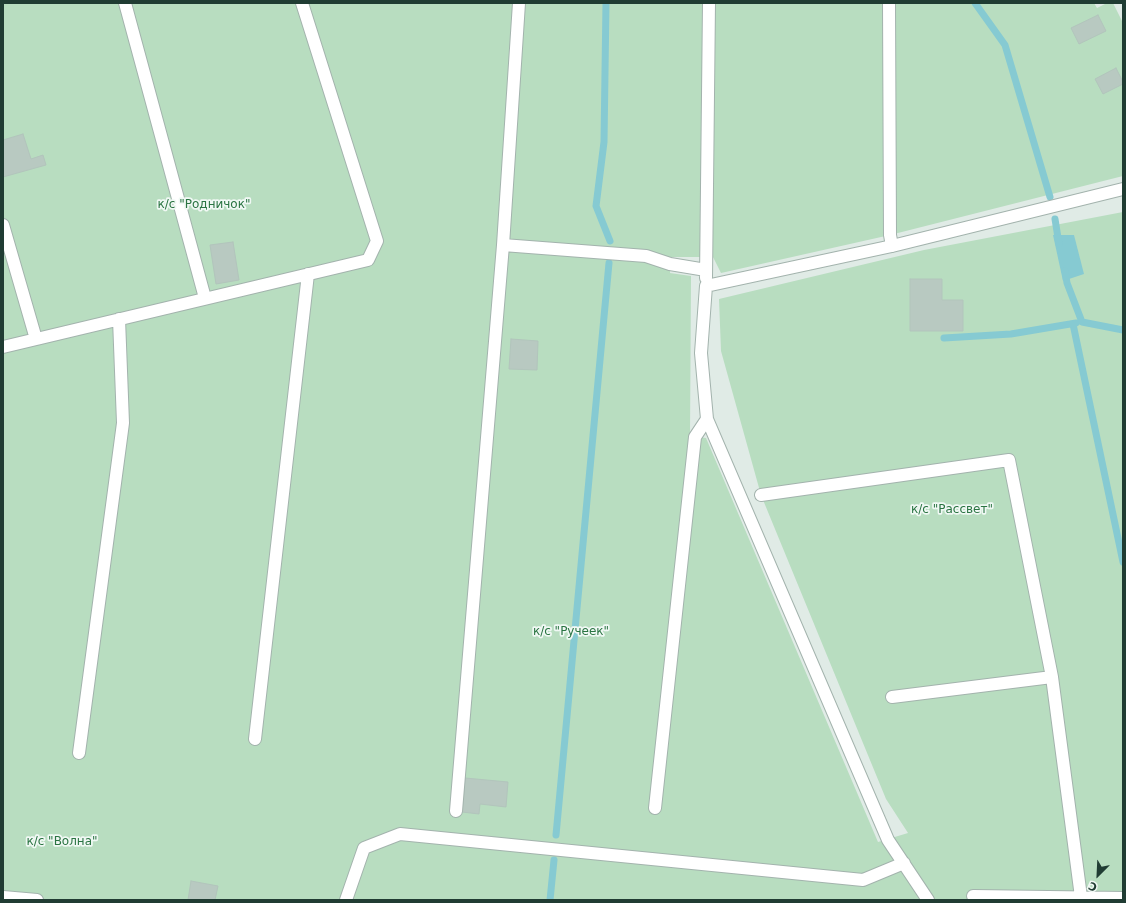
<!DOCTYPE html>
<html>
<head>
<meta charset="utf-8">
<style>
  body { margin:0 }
  #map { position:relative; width:1126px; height:903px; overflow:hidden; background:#e0ebe6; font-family:"DejaVu Sans",sans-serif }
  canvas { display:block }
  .frame { position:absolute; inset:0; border:4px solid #203c33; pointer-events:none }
  .north { position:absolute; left:1078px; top:855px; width:40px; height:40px; -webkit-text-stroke:3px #f0f8f4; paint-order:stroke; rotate:204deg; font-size:11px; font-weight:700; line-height:16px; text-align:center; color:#203c33 }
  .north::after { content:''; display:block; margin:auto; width:14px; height:18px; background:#203c33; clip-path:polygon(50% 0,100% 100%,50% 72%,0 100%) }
</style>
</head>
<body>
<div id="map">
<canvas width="1126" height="903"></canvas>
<div class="frame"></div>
<div class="north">С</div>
</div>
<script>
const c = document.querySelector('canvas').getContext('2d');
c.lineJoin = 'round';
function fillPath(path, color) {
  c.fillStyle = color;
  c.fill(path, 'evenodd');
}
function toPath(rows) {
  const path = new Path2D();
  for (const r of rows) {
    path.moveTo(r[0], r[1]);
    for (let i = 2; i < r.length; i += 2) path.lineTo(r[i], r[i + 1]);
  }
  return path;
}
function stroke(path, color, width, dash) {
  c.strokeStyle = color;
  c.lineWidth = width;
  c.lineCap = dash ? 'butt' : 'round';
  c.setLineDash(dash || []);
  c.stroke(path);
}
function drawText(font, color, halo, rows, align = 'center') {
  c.font = font + ' "DejaVu Sans",sans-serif';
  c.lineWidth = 3.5;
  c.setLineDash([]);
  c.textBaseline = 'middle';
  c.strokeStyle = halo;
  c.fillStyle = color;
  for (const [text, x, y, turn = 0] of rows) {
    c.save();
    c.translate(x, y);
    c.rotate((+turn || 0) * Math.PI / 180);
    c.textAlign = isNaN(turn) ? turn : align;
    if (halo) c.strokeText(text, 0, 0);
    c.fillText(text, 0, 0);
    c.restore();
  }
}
fillPath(toPath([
  [3,3,1094,3,1097,8,1107,3,1113,3,1123,23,1123,176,890,235,721,273,713,257,671,257,670,273,691,276,690,436,706,438,878,842,908,833,886,799,761,495,721,351,719,299,924,250,1123,212,1123,900,3,900]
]), '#b8ddc0');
fillPath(toPath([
  [1053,235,1074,235,1084,274,1063,281]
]), '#86cad2');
stroke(toPath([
  [606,3,604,142,596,206,610,241],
  [975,3,1005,45,1050,197],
  [1055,219,1059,244],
  [1065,271,1067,283,1082,322,1123,330],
  [1073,324,1123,562],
  [944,338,1011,334,1076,323],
  [556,835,609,263],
  [550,900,554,860]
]), '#86cad2', 7);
const building = toPath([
  [1098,15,1106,31,1079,44,1071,28,1098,15],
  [1116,68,1123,82,1123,84,1103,94,1095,79,1116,68],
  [23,134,31,159,43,155,46,165,3,177,3,140,23,134],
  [233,242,239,280,216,284,210,245,233,242],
  [910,279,942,279,942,300,963,300,963,331,910,331,910,279],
  [511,339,538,341,537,370,509,369,511,339],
  [465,778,508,782,506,807,480,804,479,814,462,812,465,778],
  [191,881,218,886,215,900,188,900,191,881]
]);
fillPath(building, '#b8c9c1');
stroke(building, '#b2c5bc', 1);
const minor = toPath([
  [125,3,205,298],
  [889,3,890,235,892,246],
  [3,225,36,339],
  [503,245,519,3],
  [706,278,709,3],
  [3,347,368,260,377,241,302,3],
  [761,495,1009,460,1052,677,1081,897],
  [892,697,1052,677],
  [255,739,308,274],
  [79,753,123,423,119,319],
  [655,808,695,437,707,419],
  [456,811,503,245,646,256,670,264,706,270],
  [973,896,1123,898],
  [3,897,37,900],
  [346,900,364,848,400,834,863,880,904,863],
  [928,900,888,840,707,419,701,353,706,286,892,246,1123,189]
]);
stroke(minor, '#a3b3ad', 14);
stroke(minor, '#fff', 12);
drawText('12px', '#2a7442', '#f0f8f4', [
  ["к/с \"Родничок\"",204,205],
  ["к/с \"Рассвет\"",952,510],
  ["к/с \"Ручеек\"",571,632],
  ["к/с \"Волна\"",62,842]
]);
</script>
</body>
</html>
